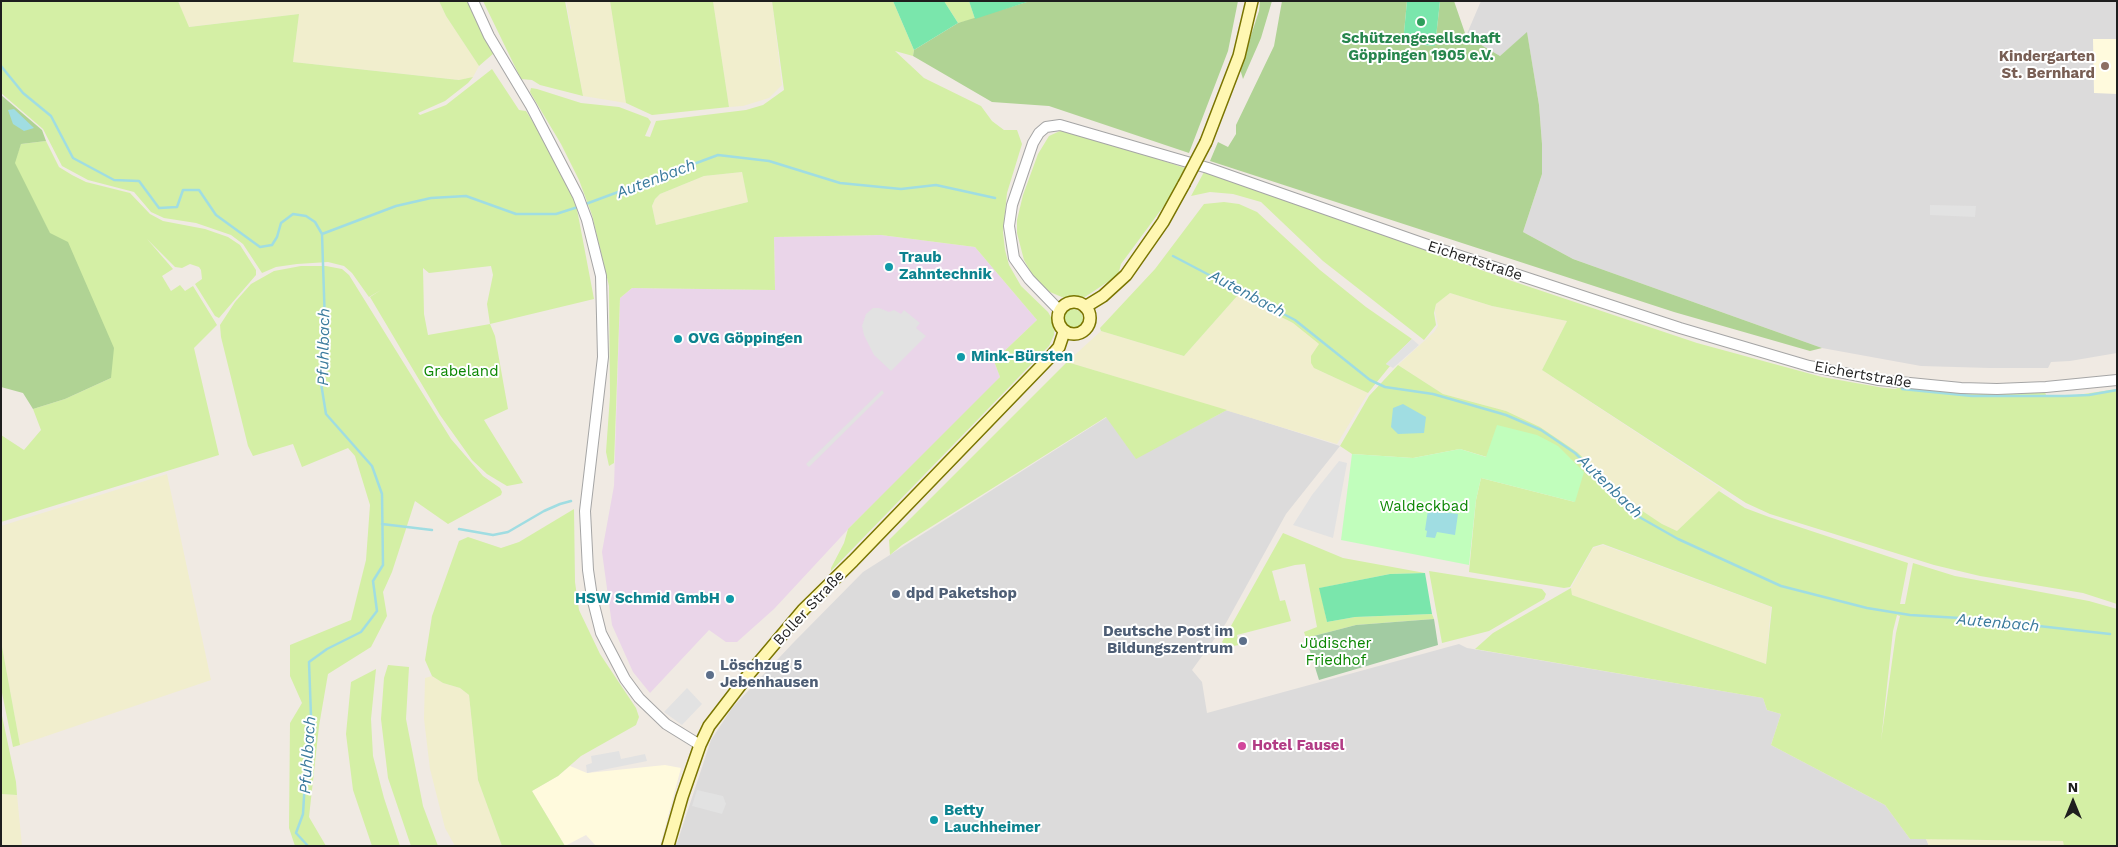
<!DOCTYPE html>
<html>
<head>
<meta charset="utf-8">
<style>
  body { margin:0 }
  #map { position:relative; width:2118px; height:847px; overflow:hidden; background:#f0eae3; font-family:"Work Sans",sans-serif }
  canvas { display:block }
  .frame { position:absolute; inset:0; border:2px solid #1e1e1e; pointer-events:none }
  .north { position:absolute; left:2048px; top:777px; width:50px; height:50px; -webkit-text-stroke:4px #fff; paint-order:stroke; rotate:0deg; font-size:14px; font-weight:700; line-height:20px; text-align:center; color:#1e1e1e }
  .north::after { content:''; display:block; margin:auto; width:18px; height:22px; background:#1e1e1e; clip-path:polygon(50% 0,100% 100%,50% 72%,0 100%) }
</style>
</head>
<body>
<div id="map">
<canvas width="2118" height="847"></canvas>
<div class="frame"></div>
<div class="north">N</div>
</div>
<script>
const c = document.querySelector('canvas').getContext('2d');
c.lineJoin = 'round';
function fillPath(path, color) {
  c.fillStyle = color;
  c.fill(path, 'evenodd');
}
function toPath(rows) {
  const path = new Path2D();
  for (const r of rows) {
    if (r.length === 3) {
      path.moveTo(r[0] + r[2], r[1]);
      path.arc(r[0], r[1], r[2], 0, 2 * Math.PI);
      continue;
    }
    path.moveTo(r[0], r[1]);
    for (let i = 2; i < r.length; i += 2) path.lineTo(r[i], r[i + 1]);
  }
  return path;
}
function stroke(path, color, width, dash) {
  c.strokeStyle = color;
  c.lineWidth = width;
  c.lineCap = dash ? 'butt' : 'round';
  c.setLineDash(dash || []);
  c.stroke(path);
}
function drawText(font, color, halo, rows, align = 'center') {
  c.font = font + ' "Work Sans",sans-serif';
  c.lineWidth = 4;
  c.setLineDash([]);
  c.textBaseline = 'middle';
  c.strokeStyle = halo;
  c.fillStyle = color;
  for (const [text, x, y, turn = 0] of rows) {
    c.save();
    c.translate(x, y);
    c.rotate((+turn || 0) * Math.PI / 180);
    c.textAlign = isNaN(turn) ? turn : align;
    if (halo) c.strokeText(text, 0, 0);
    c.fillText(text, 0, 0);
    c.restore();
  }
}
fillPath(toPath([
  [1481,1,2117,1,2117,353,2070,361,2051,362,2048,368,1990,368,1921,366,1822,348,1573,259,1523,232,1542,174,1542,144,1539,105,1527,33,1500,56,1466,36],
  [1227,410,1340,446,1286,514,1226,623,1192,670,1202,682,1207,713,1459,644,1467,648,1763,698,1767,710,1781,714,1771,745,1885,805,1910,839,1926,839,1929,846,660,846,661,842,677,843,711,740,732,708,793,643,863,572,1107,417,1136,458]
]), '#dcdbdb');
fillPath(toPath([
  [881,235,975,247,1037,320,994,361,1000,377,970,410,852,525,774,609,737,642,726,642,709,630,650,693,633,672,612,625,602,552,614,486,620,298,632,288,775,290,774,237]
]), '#ead5e9');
fillPath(toPath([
  [2093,39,2117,39,2117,94,2094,93],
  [665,765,681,768,660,846,596,846,586,835,565,846,532,791,558,776,570,766,587,773]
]), '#fffadd');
fillPath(toPath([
  [178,1,439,1,446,16,479,66,473,77,460,80,293,62,299,14,188,27],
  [566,1,610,1,626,103,583,96],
  [713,1,772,1,782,85,769,98,743,106,729,107],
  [742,172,748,202,656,225,652,206,655,199,660,194,704,176],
  [1450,293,1492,306,1567,321,1542,370,1722,489,1677,531,1662,524,1638,508,1577,452,1540,427,1506,411,1443,394,1398,365,1434,332,1438,326,1435,312,1436,304],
  [1238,295,1293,323,1319,344,1314,368,1368,393,1337,444,1067,362,1101,331,1184,356],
  [167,474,211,680,20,745,1,641,1,526],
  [1603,545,1771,607,1766,664,1572,595,1571,588,1593,548],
  [432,676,443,683,460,688,469,695,478,780,502,846,455,846,445,828,430,769,424,719,425,678],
  [1,794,17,795,22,846,1,846],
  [1926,839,2064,841,2064,846,1929,846]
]), '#f1eecd');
fillPath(toPath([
  [1,1,178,1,189,27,299,14,293,62,459,80,473,77,468,83,445,101,418,113,420,115,446,105,492,69,519,110,526,111,551,150,576,204,594,299,490,324,495,336,508,409,484,420,523,483,507,486,487,474,472,460,440,415,370,297,381,290,369,297,352,273,344,266,328,262,297,264,276,267,262,273,243,244,231,235,196,223,164,218,151,212,134,192,88,180,62,166,43,129,1,93],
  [491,266,493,275,487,304,490,324,428,335,424,314,423,268,429,273],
  [439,1,468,1,494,53,479,66,446,16],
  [483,1,565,1,583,96,540,85,532,80,521,79],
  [610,1,713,1,729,107,652,115,626,103],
  [772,1,893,1,914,50,913,56,895,51,924,78,981,106,992,121,1004,130,1017,130,1022,144,1007,193,1003,232,1005,250,1009,265,1021,286,1048,312,1055,324,1054,335,1049,346,831,571,831,568,844,543,848,529,1000,377,994,361,1037,320,975,247,881,235,774,237,775,290,632,288,620,298,614,463,609,466,606,452,610,396,609,286,592,215,579,180,561,144,530,92,531,88,537,89,581,103,619,107,648,118,651,122,645,136,650,137,656,121,746,110,763,105,784,90],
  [742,172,748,202,656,225,652,206,655,199,660,194,704,176],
  [944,1,969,1,975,19,958,23],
  [1060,131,1078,133,1185,168,1169,199,1121,264,1118,275,1085,297,1074,299,1064,298,1050,292,1034,278,1024,260,1017,233,1017,220,1023,195,1038,154,1049,136],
  [46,141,59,167,72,175,86,182,130,193,150,214,163,221,205,229,228,237,240,245,256,270,256,275,219,318,215,316,195,284,202,279,201,270,199,267,190,264,182,268,175,267,147,239,173,269,162,276,171,291,180,285,185,291,193,286,217,325,194,348,219,455,1,522,1,435,24,450,41,430,33,409,65,399,111,378,50,234,14,163,21,144],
  [1204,172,1277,197,1509,280,1697,343,1822,377,1884,388,1895,389,1900,387,1969,393,2045,392,2046,395,2077,395,2117,389,2117,604,2083,593,1980,576,1934,565,1770,514,1746,503,1542,370,1567,321,1492,306,1450,293,1436,304,1434,313,1436,325,1424,340,1323,261,1261,202,1233,194,1210,192,1191,196],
  [1224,202,1239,204,1257,212,1320,270,1366,307,1412,339,1386,364,1390,366,1368,393,1314,368,1311,363,1311,356,1319,344,1293,323,1238,295,1184,356,1101,331,1100,328,1155,269,1204,204],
  [301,266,326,266,342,269,349,275,451,439,483,476,500,488,502,492,501,495,448,524,415,501,392,572,383,592,387,616,371,647,328,674,319,726,309,817,326,846,295,846,289,828,290,723,302,703,290,676,290,645,351,620,366,560,370,505,355,456,348,448,302,467,293,444,253,456,248,446,221,337,220,325,235,302,251,284,274,271],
  [1073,319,10],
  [1067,362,1227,410,1136,459,1106,417,902,545,890,555,889,540],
  [1398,365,1443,394,1506,411,1540,427,1577,452,1638,508,1662,524,1677,531,1719,491,1745,508,1769,517,1908,563,1900,604,1905,604,1913,563,1955,576,2089,601,2117,609,2117,846,2064,846,2063,841,1910,839,1885,805,1771,745,1781,714,1767,710,1763,698,1475,649,1493,633,1571,588,1572,595,1766,664,1772,607,1603,544,1593,547,1570,587,1564,588,1469,572,1476,500,1481,478,1575,502,1487,457,1460,449,1413,458,1352,454,1340,446,1369,396],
  [1897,615,1900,616,1896,633,1881,741,1893,631],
  [574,509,575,582,579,610,600,654,636,708,639,717,636,725,581,756,558,776,532,791,565,846,502,846,478,780,469,695,460,688,443,683,432,676,425,660,432,616,459,541,468,537,501,548,519,542],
  [1283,533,1343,558,1425,573,1390,574,1320,588,1327,622,1355,617,1432,614,1434,619,1356,625,1306,638,1304,632,1317,627,1305,564,1295,565,1272,571,1280,601,1285,600,1291,621,1237,635,1239,645,1227,647,1222,642],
  [1429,571,1542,589,1546,594,1544,599,1489,631,1442,643],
  [1,641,20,745,13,747,1,688],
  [388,665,409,667,406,719,423,806,438,846,411,846,388,778,381,719,384,678],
  [376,669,371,719,373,756,384,798,400,846,372,846,353,790,346,734,351,682],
  [1,711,16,782,17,795,1,794]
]), '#d4efa5');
fillPath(toPath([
  [1030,1,1238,1,1228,51,1189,153,1049,106,992,102,913,56,914,50,958,23],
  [1260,1,1272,1,1261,38,1243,79,1240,69,1259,11],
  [1282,1,1407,1,1403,43,1435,46,1440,1,1454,1,1466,36,1500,56,1527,32,1539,105,1542,144,1542,174,1523,232,1573,259,1822,348,1810,351,1674,312,1210,161,1218,142,1228,147,1236,134,1236,125,1274,46],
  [1,95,42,130,46,141,21,144,15,163,50,233,68,242,114,348,111,378,65,399,33,409,23,393,1,387]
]), '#b0d394');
fillPath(toPath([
  [1434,619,1438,645,1319,680,1306,638,1356,625]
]), '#a2cba2');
fillPath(toPath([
  [1497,425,1537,435,1558,446,1584,472,1575,502,1481,478,1476,500,1469,565,1341,540,1352,454,1413,458,1460,449,1486,457]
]), '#c1febc');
fillPath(toPath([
  [893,1,944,1,958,23,914,50],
  [969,1,1030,1,975,19],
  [1407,1,1440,1,1435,46,1403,43],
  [1425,573,1432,614,1355,617,1327,622,1319,588,1390,574]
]), '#7ae6ac');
fillPath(toPath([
  [1930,205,1976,206,1975,217,1930,215],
  [873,308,879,308,889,312,894,310,901,314,904,310,920,323,916,328,926,336,891,371,874,355,864,335,862,326,866,314],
  [1412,339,1419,345,1393,368,1386,364],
  [882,390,884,393,809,467,806,464],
  [1339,461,1347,463,1333,538,1293,525,1312,495],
  [687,688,702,704,682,725,664,712],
  [619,751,621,759,645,754,647,761,587,773,586,765,592,763,591,756],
  [697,790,723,796,726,804,722,814,692,806]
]), '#e2e2e2');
fillPath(toPath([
  [14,109,34,128,24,131,13,124,8,110],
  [1403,404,1426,417,1424,433,1398,434,1391,427,1393,408],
  [1428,510,1458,514,1455,535,1437,532,1435,538,1426,537,1427,531,1425,530]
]), '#a0dde2');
stroke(toPath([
  [1,66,23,93,51,116,73,158,114,180,139,181,159,208,177,207,183,190,199,190,216,215,260,247,272,245,277,237,281,223,293,214,306,216,315,222,322,234,325,324,320,377,326,414,372,466,382,494,383,565,373,581,377,611,361,632,327,649,309,662,311,716,306,763,303,814,296,833,308,846],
  [583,205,718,155,769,161,840,183,901,189,936,185,995,198],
  [322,234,396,206,431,198,466,196,516,214,556,214,578,207],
  [1173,256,1295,320,1370,380,1385,387,1433,394,1506,415,1541,430,1575,453,1641,518,1678,539,1781,586,1867,608,1910,615,1976,619,2110,634],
  [1902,389,1972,396,2065,396,2089,395,2117,390],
  [382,524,432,530],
  [459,529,493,535,508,532,544,511,560,504,571,501]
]), '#a0dde2', 2.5);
const tertiary = toPath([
  [473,1,489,36,531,106,578,196,587,220,601,276,603,357,585,511,588,570,592,597,601,633,625,679,639,698,666,724,700,745],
  [1059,310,1029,279,1014,258,1009,226,1012,205,1033,143,1039,133,1046,127,1060,125,1208,168,1439,249,1680,328,1809,366,1879,380,1961,388,1997,389,2046,387,2117,380]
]);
const secondary = toPath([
  [1206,142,1239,56,1252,1],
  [1074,318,16],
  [1085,307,1103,296,1126,275,1163,222,1184,184],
  [668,846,682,797,700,745,709,726,749,674,803,610,853,561,1052,355,1059,347,1064,332]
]);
stroke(tertiary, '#a5a5a5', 12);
stroke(secondary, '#7a7500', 14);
stroke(tertiary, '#fff', 10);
stroke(secondary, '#fff7b2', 11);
const secondaryBridge = toPath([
  [1184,184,1206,142]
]);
stroke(secondaryBridge, '#7a7500', 14, []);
stroke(secondaryBridge, '#fff7b2', 11);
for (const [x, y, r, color] of [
  [1421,22,5,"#2e9e5b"],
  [2105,66,5,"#8d6e63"],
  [889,267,5,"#0f9aa8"],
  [678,339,5,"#0f9aa8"],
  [961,357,5,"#0f9aa8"],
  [896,594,5,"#5c6f8a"],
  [730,599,5,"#0f9aa8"],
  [1243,641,5,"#5c6f8a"],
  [710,675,5,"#5c6f8a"],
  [1242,746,5,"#d1479c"],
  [934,820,5,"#0f9aa8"]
]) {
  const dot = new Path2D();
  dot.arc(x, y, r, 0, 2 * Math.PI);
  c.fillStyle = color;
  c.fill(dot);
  stroke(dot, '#fff', 2);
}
drawText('bold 15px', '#27864d', '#fff', [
  ["Schützengesellschaft",1421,39],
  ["Göppingen 1905 e.V.",1421,56]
]);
drawText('bold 15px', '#785e54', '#fff', [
  ["Kindergarten",2095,57],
  ["St. Bernhard",2095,74]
], 'right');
drawText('bold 15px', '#0d838f', '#fff', [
  ["Traub",899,258],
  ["Zahntechnik",899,275],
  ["OVG Göppingen",688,339],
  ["Mink-Bürsten",971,357],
  ["HSW Schmid GmbH",720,599,"right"],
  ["Betty",944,811],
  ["Lauchheimer",944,828]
], 'left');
drawText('15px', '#1e1e1e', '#fff', [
  ["Eichertstraße",1475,261,18],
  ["Eichertstraße",1863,375,10],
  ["Boller Straße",809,608,-47]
]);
drawText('15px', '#0b8702', '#fff', [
  ["Grabeland",461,372],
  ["Waldeckbad",1424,507],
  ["Jüdischer",1336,644],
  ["Friedhof",1336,661]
]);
drawText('bold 15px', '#4e5e75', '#fff', [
  ["dpd Paketshop",906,594],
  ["Deutsche Post im",1233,632,"right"],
  ["Bildungszentrum",1233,649,"right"],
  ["Löschzug 5",720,666],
  ["Jebenhausen",720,683]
], 'left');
drawText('bold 15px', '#b23c85', '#fff', [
  ["Hotel Fausel",1252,746]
], 'left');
drawText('italic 16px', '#3b7b9d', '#fff', [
  ["Autenbach",656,179,-21],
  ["Autenbach",1247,294,28],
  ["Pfuhlbach",324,347,-89],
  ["Autenbach",1610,487,44],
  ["Autenbach",1998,623,5],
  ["Pfuhlbach",308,755,-86]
]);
</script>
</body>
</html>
